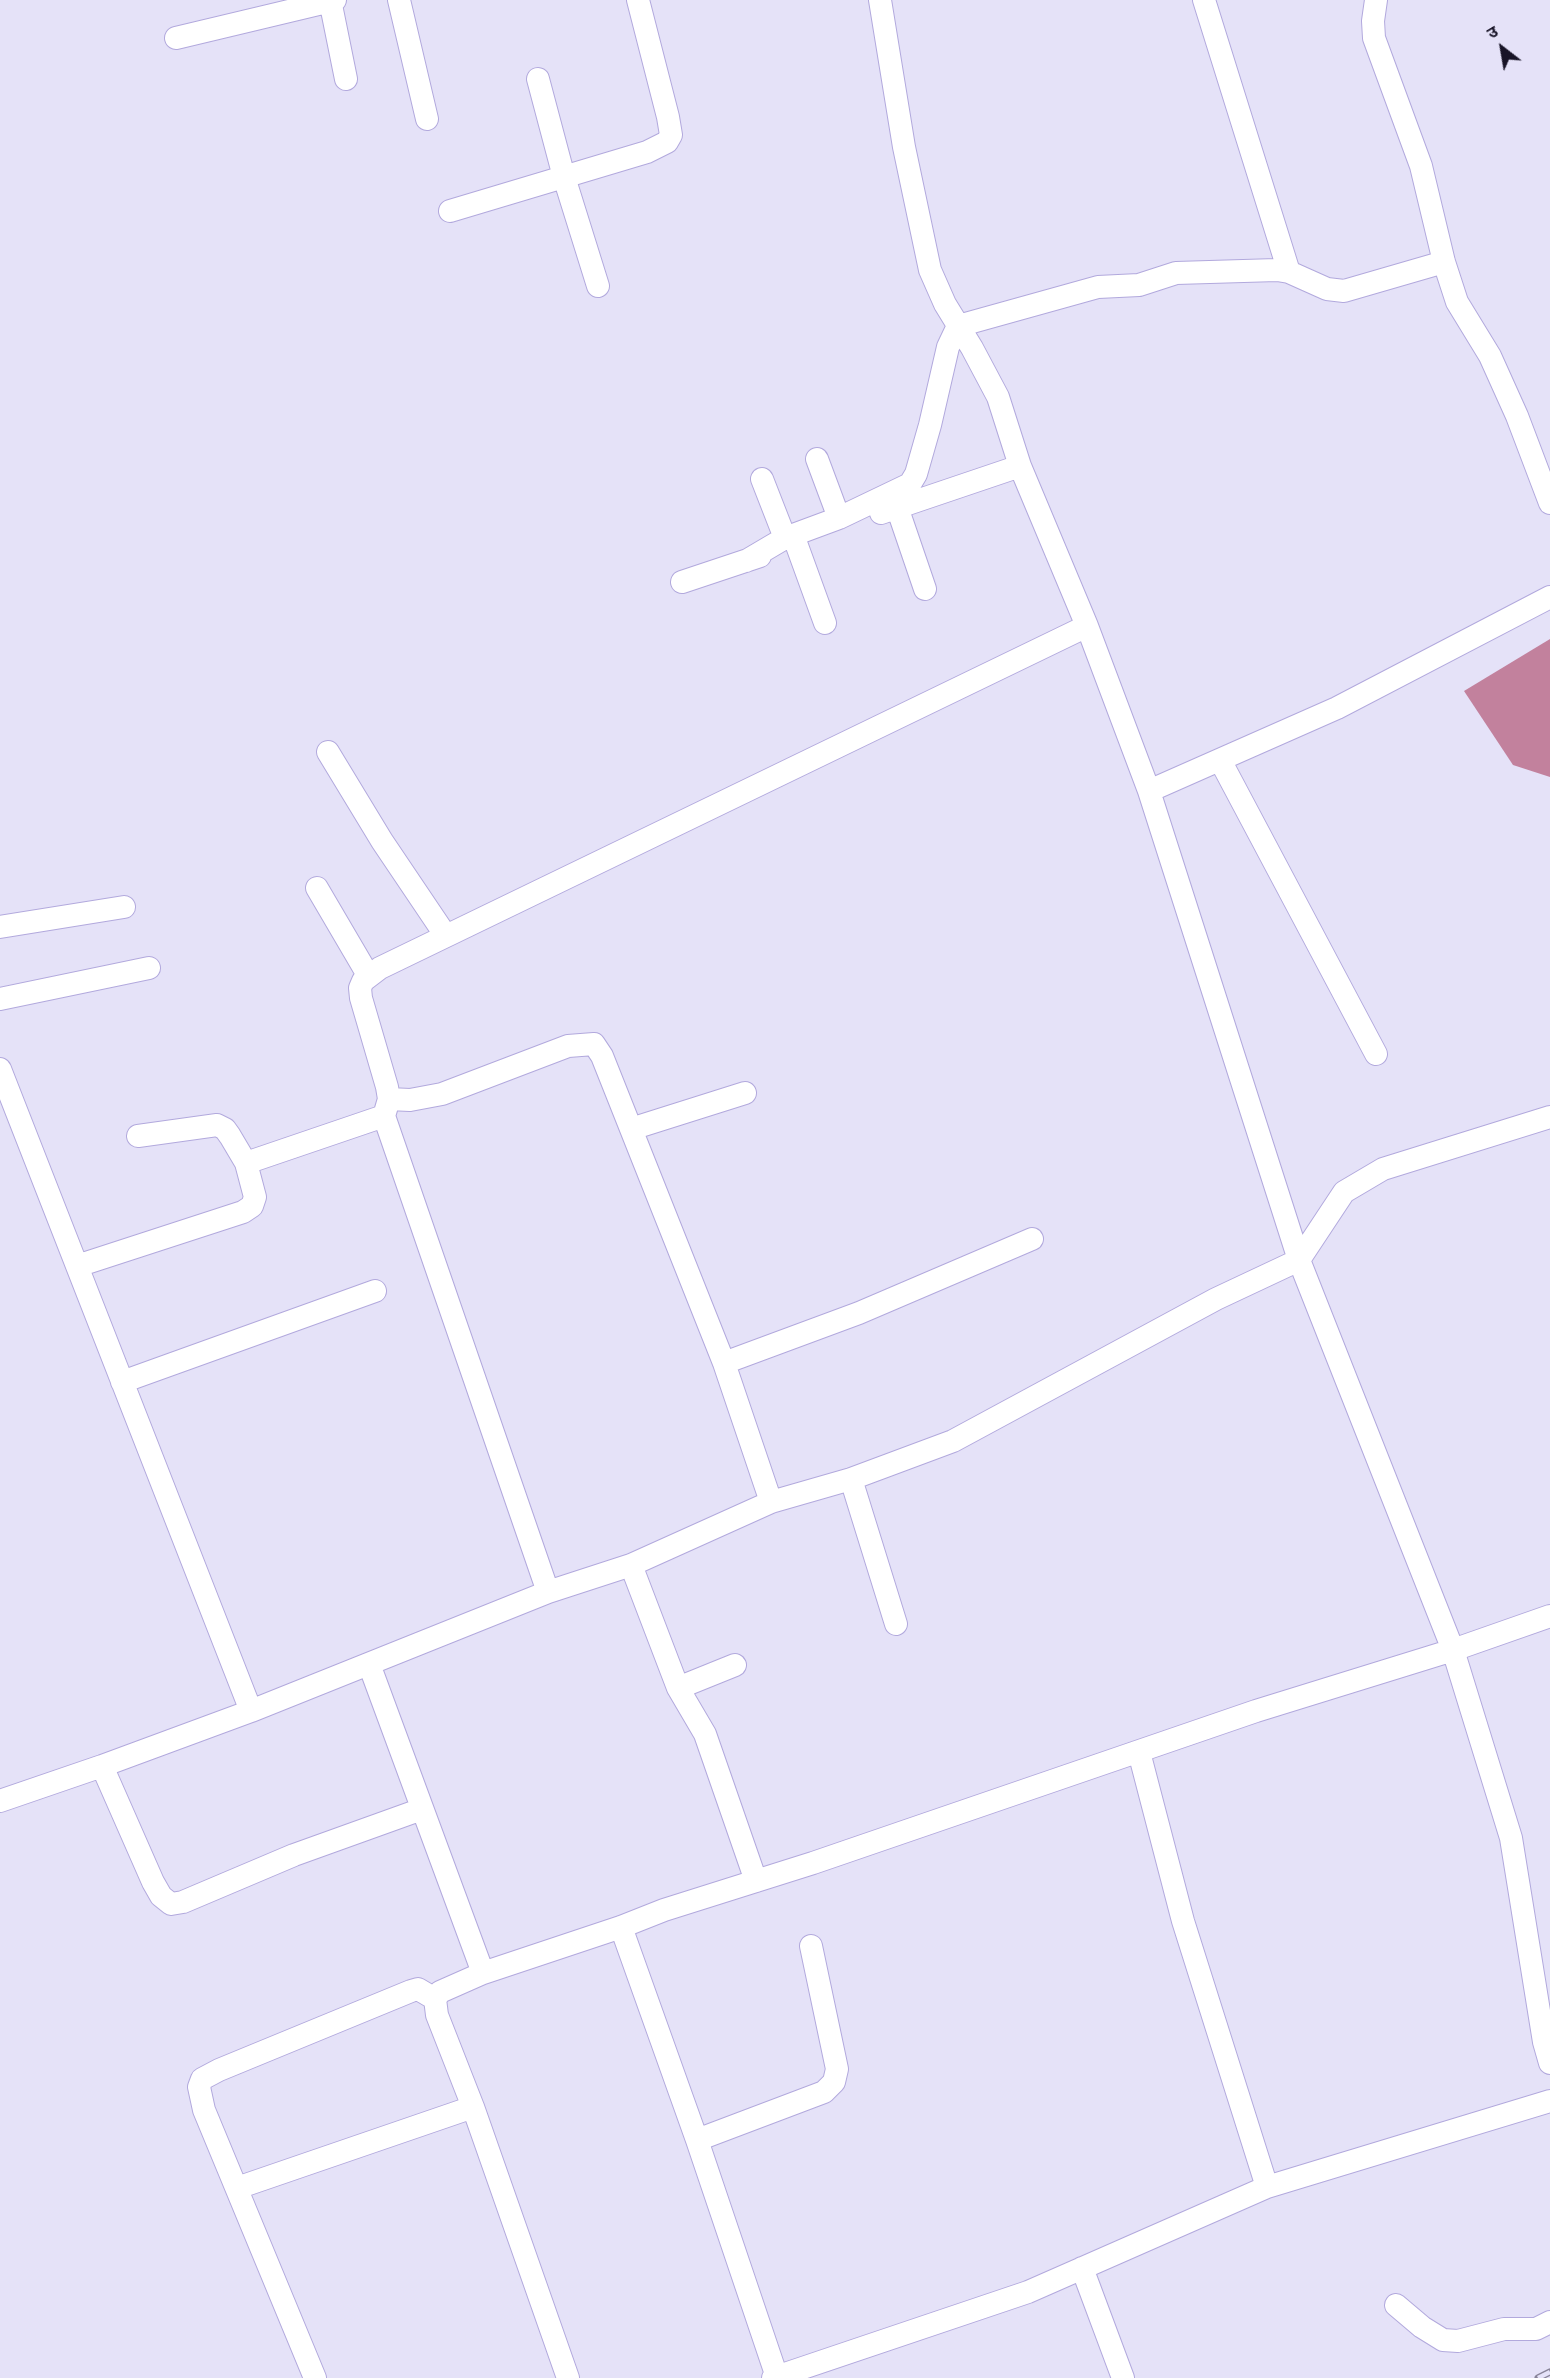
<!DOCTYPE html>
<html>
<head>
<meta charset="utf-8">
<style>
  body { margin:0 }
  #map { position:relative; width:1550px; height:2378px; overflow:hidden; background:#e5e2f8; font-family:"Fira Sans Condensed","Noto Sans Devanagari",sans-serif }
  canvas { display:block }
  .north { position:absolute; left:1472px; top:18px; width:60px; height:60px; -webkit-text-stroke:4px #e5e2f8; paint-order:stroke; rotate:329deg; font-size:16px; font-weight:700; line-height:24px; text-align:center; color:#181427 }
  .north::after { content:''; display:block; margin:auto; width:21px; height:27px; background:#181427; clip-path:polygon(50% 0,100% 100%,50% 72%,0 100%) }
</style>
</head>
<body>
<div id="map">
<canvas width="1550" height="2378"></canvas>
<div class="north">उ</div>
</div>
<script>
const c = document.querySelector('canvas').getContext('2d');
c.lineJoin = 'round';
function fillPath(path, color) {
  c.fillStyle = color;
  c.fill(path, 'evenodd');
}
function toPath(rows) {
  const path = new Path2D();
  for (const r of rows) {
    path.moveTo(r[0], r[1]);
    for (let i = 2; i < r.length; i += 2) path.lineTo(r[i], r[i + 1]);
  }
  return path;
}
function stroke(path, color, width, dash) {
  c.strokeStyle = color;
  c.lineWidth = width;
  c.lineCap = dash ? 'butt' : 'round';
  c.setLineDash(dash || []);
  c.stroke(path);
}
fillPath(toPath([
  [1550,639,1550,777,1513,765,1464,691]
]), '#c2819d');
const street = toPath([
  [330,0,346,79],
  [399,0,427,119],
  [880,0,904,147,930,270,945,304,972,348,998,397,1020,466,1087,626,1149,791,1299,1260,1453,1650,1511,1838,1544,2042,1550,2063],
  [1204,0,1289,272],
  [1376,0,1373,21,1374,38,1421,166,1444,262,1457,302,1490,356,1517,416,1550,503],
  [176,38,335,0],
  [538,79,564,177,598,286],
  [450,211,647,152,667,142,671,135,668,117,638,0],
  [817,459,839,518],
  [762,479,785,538],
  [897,507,925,589],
  [881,513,1020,466],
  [796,543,825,623],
  [746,561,785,538,839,518,910,484,916,474,930,425,948,347,958,326,1098,287,1139,285,1176,273,1277,270,1289,272,1327,289,1344,291,1444,262],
  [682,582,760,556],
  [328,752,382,841,446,936],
  [1220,760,1376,1054],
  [1149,791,1337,708,1550,597],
  [317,888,368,975],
  [0,927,124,907],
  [0,999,149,968],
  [0,1069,251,1711],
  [389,1099,410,1100,442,1094,568,1046,594,1044,602,1056,724,1363,771,1502],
  [631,1129,745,1093],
  [138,1136,217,1125,225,1129,230,1136,246,1163,384,1116],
  [77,1266,243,1212,252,1206,255,1197,246,1163],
  [724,1363,859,1313,1032,1239],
  [122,1382,375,1291],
  [851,1479,896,1624],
  [631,1565,678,1688,705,1734,756,1881],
  [548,1592,384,1116,389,1099,387,1087,361,998,360,988,363,981,380,968,1087,626],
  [369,1664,483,1973],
  [678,1688,735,1665],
  [1139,1752,1183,1921,1267,2187],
  [102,1766,153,1882,161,1896,171,1904,183,1902,294,1855,422,1809],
  [0,1801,102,1766,251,1711,548,1592,631,1565,771,1502,851,1479,953,1441,1216,1299,1299,1260,1344,1192,1383,1169,1550,1117],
  [621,1927,697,2140,777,2377],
  [697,2140,824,2092,834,2082,837,2069,811,1946],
  [237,2188,473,2107],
  [1082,2268,1123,2378],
  [1396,2305,1422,2327,1443,2340,1458,2341,1504,2329,1536,2329,1550,2322],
  [315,2378,204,2110,199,2087,202,2079,219,2070,411,1991,418,1989,435,1999],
  [568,2378,473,2107,437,2015,435,1999,440,1992,483,1973,621,1927,664,1910,813,1863,1256,1711,1453,1650,1550,1616],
  [773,2378,1028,2292,1267,2187,1550,2101]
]);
stroke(street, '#b2a9dd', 24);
stroke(street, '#fff', 22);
const rail = toPath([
  [1538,2378,1550,2372]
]);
stroke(rail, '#878398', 7);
stroke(rail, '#e5e2f8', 4.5, [14]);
</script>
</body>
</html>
